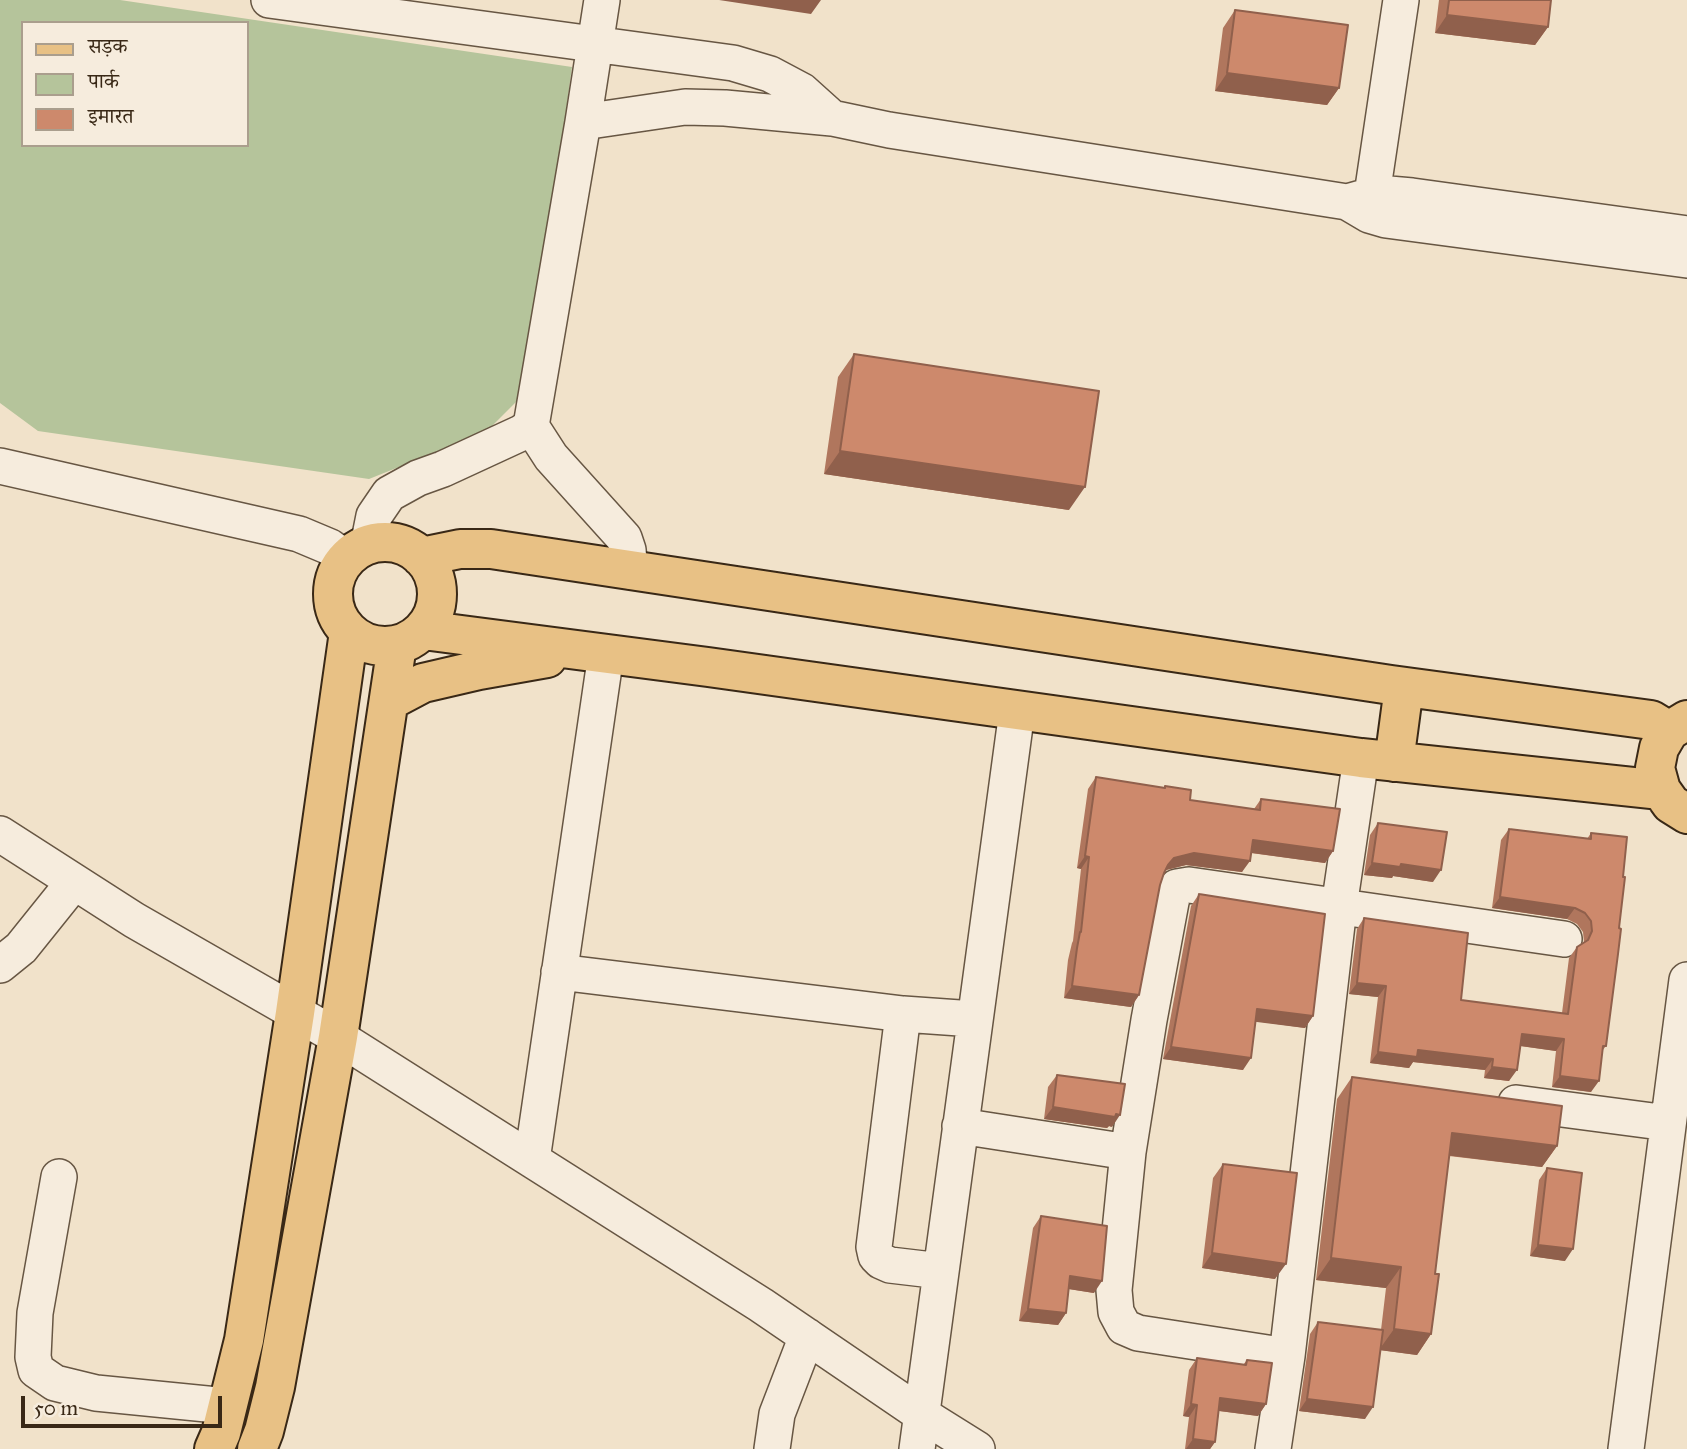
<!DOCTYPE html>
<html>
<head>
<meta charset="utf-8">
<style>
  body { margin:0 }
  #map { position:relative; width:1687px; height:1449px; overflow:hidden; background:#f1e2ca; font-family:"IM FELL Great Primer","Noto Serif Devanagari",serif }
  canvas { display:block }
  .legend { position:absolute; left:21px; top:21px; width:228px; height:126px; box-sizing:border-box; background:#f6ecdd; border:2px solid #aa9e8d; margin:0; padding:9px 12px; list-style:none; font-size:21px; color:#392816 }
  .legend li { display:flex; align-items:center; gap:14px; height:35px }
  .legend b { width:35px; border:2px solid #aa9e8d }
  .scale { position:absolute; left:21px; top:1396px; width:201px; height:32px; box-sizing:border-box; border:4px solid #392816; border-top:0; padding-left:9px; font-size:21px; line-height:24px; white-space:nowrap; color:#392816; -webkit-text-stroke:5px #f6ecdd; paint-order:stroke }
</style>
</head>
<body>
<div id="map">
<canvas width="1687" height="1449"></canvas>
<ul class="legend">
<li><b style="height:9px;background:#e8c185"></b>सड़क</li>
<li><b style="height:19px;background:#b5c49b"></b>पार्क</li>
<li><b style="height:19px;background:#cd896c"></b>इमारत</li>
</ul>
<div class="scale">50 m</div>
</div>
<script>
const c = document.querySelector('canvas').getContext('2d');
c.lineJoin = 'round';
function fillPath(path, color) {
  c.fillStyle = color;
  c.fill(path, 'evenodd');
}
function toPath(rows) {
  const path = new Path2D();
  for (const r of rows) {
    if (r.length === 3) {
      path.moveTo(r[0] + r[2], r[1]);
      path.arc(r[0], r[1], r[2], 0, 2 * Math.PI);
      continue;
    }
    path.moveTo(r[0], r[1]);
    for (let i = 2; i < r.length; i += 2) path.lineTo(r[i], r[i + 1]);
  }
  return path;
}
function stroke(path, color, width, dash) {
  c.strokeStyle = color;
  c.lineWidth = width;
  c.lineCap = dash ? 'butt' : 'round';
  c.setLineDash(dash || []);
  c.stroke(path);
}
fillPath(toPath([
  [0,0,120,0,572,67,528,390,486,432,369,479,38,431,0,403],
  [23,23,247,23,247,145,23,145]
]), '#b5c49b');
const minor = toPath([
  [269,0,733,63,770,74,802,91,832,118],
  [602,0,583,122,531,426,551,457,624,538,628,550,630,571],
  [583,122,685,107,725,108,832,118,889,130,1347,202,1369,215,1386,220,1687,260],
  [1347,202,1372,195,1389,194,1412,196,1687,234],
  [1369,215,1401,0],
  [0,466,299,534,330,547,347,559],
  [368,546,374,516,389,494,418,478,443,469,521,433,531,426],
  [0,834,134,920,338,1037,761,1305,921,1414,977,1449],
  [0,965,21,948,74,882],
  [559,972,903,1014,974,1019],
  [903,1014,874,1247,876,1256,881,1261,890,1265,941,1271],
  [1516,1103,1668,1123],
  [960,1126,1128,1152],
  [532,1160,606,654],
  [59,1177,35,1313,33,1357,36,1370,55,1383,96,1393,227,1406],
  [1287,1356,1138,1333,1124,1327,1116,1312,1114,1290,1128,1152,1149,1020,1171,902,1173,894,1177,887,1189,885,1564,939],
  [772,1449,777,1414,807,1336],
  [917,1449,1017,711],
  [1273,1449,1287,1356,1339,907,1361,758],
  [1626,1449,1687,980]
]);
const major = toPath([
  [385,594,52],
  [421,557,460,549,491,549,1391,685,1651,720,1669,731],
  [423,630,708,667,1361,758,1661,790],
  [389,701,423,683,479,670,547,658],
  [1687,720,1669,731,1659,748,1655,768,1661,790,1671,804,1687,814],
  [1394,762,1404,687],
  [214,1449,221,1433,244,1340,295,1013,349,632],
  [257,1449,264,1431,275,1387,338,1037,397,645]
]);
stroke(minor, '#675643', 38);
stroke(major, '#392816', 42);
stroke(minor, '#f6ecdd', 35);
stroke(major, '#e8c185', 38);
fillPath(toPath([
  [1439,0,1551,0,1548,27,1535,45,1435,33],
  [1235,10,1339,88,1327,105,1215,91,1223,28],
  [854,354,1069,510,824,474,838,377],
  [1096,777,1164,788,1165,786,1190,800,1254,809,1261,799,1333,851,1325,863,1251,853,1242,872,1186,865,1166,870,1164,873,1160,885,1139,995,1131,1007,1064,998,1068,960,1072,943,1073,941,1081,869,1077,868,1088,789],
  [1378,823,1433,882,1393,876,1392,878,1364,875,1370,835],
  [1509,829,1587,839,1591,833,1606,1046,1602,1051,1591,1092,1552,1087,1556,1051,1520,1046,1509,1081,1484,1078,1485,1070,1413,1062,1409,1068,1370,1063,1378,997,1349,994,1357,929,1364,918,1461,1000,1562,1013,1569,958,1577,947,1584,942,1583,932,1577,924,1567,919,1492,908,1501,840],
  [1199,894,1313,1016,1305,1028,1255,1021,1243,1070,1163,1059,1191,906],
  [1057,1075,1112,1127,1109,1126,1107,1128,1044,1119,1048,1087],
  [1352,1077,1557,1146,1542,1167,1449,1156,1435,1274,1431,1334,1417,1355,1380,1350,1365,1419,1299,1411,1310,1334,1318,1322,1381,1330,1386,1288,1316,1280,1337,1099],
  [1223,1164,1275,1279,1202,1268,1213,1178],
  [1547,1168,1565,1261,1530,1256,1539,1180],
  [1041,1216,1094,1293,1069,1289,1066,1313,1058,1325,1019,1321,1033,1228],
  [1197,1358,1243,1365,1247,1360,1266,1404,1258,1416,1219,1411,1215,1442,1210,1449,1185,1449,1189,1417,1183,1416,1189,1370]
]), '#b0765d');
fillPath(toPath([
  [719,0,821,0,811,14],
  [1447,15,1548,27,1535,45,1435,33],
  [1227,73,1339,88,1327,105,1215,91],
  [840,451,1085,487,1069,510,824,474],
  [1253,840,1333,851,1325,863,1245,852],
  [1194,853,1250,861,1242,872,1186,865,1166,870,1160,877,1174,858],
  [1085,856,1089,857,1081,869,1077,868],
  [1372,863,1401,864,1441,870,1433,882,1393,876,1392,878,1364,875],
  [1500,897,1575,908,1567,919,1492,908],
  [1357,983,1386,986,1378,997,1349,994],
  [1072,986,1139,995,1131,1007,1064,998],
  [1257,1009,1313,1016,1305,1028,1249,1021],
  [1522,1034,1564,1039,1556,1051,1514,1045],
  [1171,1047,1251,1058,1243,1070,1163,1059],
  [1418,1050,1493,1059,1485,1070,1413,1062,1409,1068,1370,1063,1378,1052],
  [1492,1067,1517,1070,1509,1081,1484,1078],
  [1560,1076,1599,1081,1591,1092,1552,1087],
  [1053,1107,1116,1114,1120,1115,1112,1127,1109,1126,1107,1128,1044,1119],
  [1452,1133,1557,1146,1542,1167,1437,1154],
  [1538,1245,1573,1249,1565,1261,1530,1256],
  [1212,1253,1286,1264,1275,1279,1202,1268],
  [1331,1258,1401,1267,1386,1288,1316,1280],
  [1070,1276,1102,1281,1094,1293,1062,1288],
  [1028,1309,1066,1313,1058,1325,1019,1321],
  [1394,1329,1431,1334,1417,1355,1379,1350],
  [1220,1398,1266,1404,1258,1416,1212,1410],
  [1307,1399,1373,1407,1365,1419,1299,1411],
  [1191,1404,1197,1405,1189,1417,1183,1416],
  [1193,1439,1215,1442,1210,1449,1186,1449]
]), '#90604c');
const building = toPath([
  [1449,0,1551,0,1548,27,1447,15,1449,0],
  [1235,10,1348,25,1339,88,1227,73,1235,10],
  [854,354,1099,391,1085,487,840,451,854,354],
  [1096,777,1165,788,1165,786,1191,790,1190,800,1260,810,1261,799,1340,809,1333,851,1253,840,1250,861,1194,853,1174,858,1168,865,1164,873,1160,885,1139,995,1072,986,1077,948,1080,932,1081,932,1089,857,1085,856,1096,777],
  [1378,823,1447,832,1441,870,1401,864,1400,867,1372,863,1378,823],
  [1509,829,1591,839,1591,833,1627,837,1623,877,1625,877,1619,928,1621,929,1618,954,1606,1046,1603,1046,1599,1081,1560,1076,1564,1039,1522,1034,1517,1070,1492,1067,1493,1059,1418,1050,1417,1057,1378,1052,1386,986,1357,983,1364,918,1468,933,1461,1000,1568,1014,1577,947,1588,940,1592,931,1591,921,1585,913,1575,908,1500,897,1509,829],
  [1199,894,1325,914,1313,1016,1257,1009,1251,1058,1171,1047,1199,894],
  [1057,1075,1125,1084,1120,1115,1116,1114,1115,1117,1053,1107,1057,1075],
  [1352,1077,1562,1106,1557,1146,1452,1133,1435,1274,1439,1274,1431,1334,1394,1329,1401,1267,1331,1258,1352,1077],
  [1223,1164,1297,1173,1286,1264,1212,1253,1223,1164],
  [1547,1168,1582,1173,1573,1249,1538,1245,1547,1168],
  [1041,1216,1107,1226,1102,1281,1070,1276,1066,1313,1028,1309,1041,1216],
  [1318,1322,1383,1330,1373,1407,1307,1399,1318,1322],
  [1197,1358,1246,1365,1247,1360,1272,1363,1266,1404,1220,1398,1215,1442,1193,1439,1197,1405,1191,1404,1197,1358]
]);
fillPath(building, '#cd896c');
stroke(building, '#90604c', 2);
</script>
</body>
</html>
